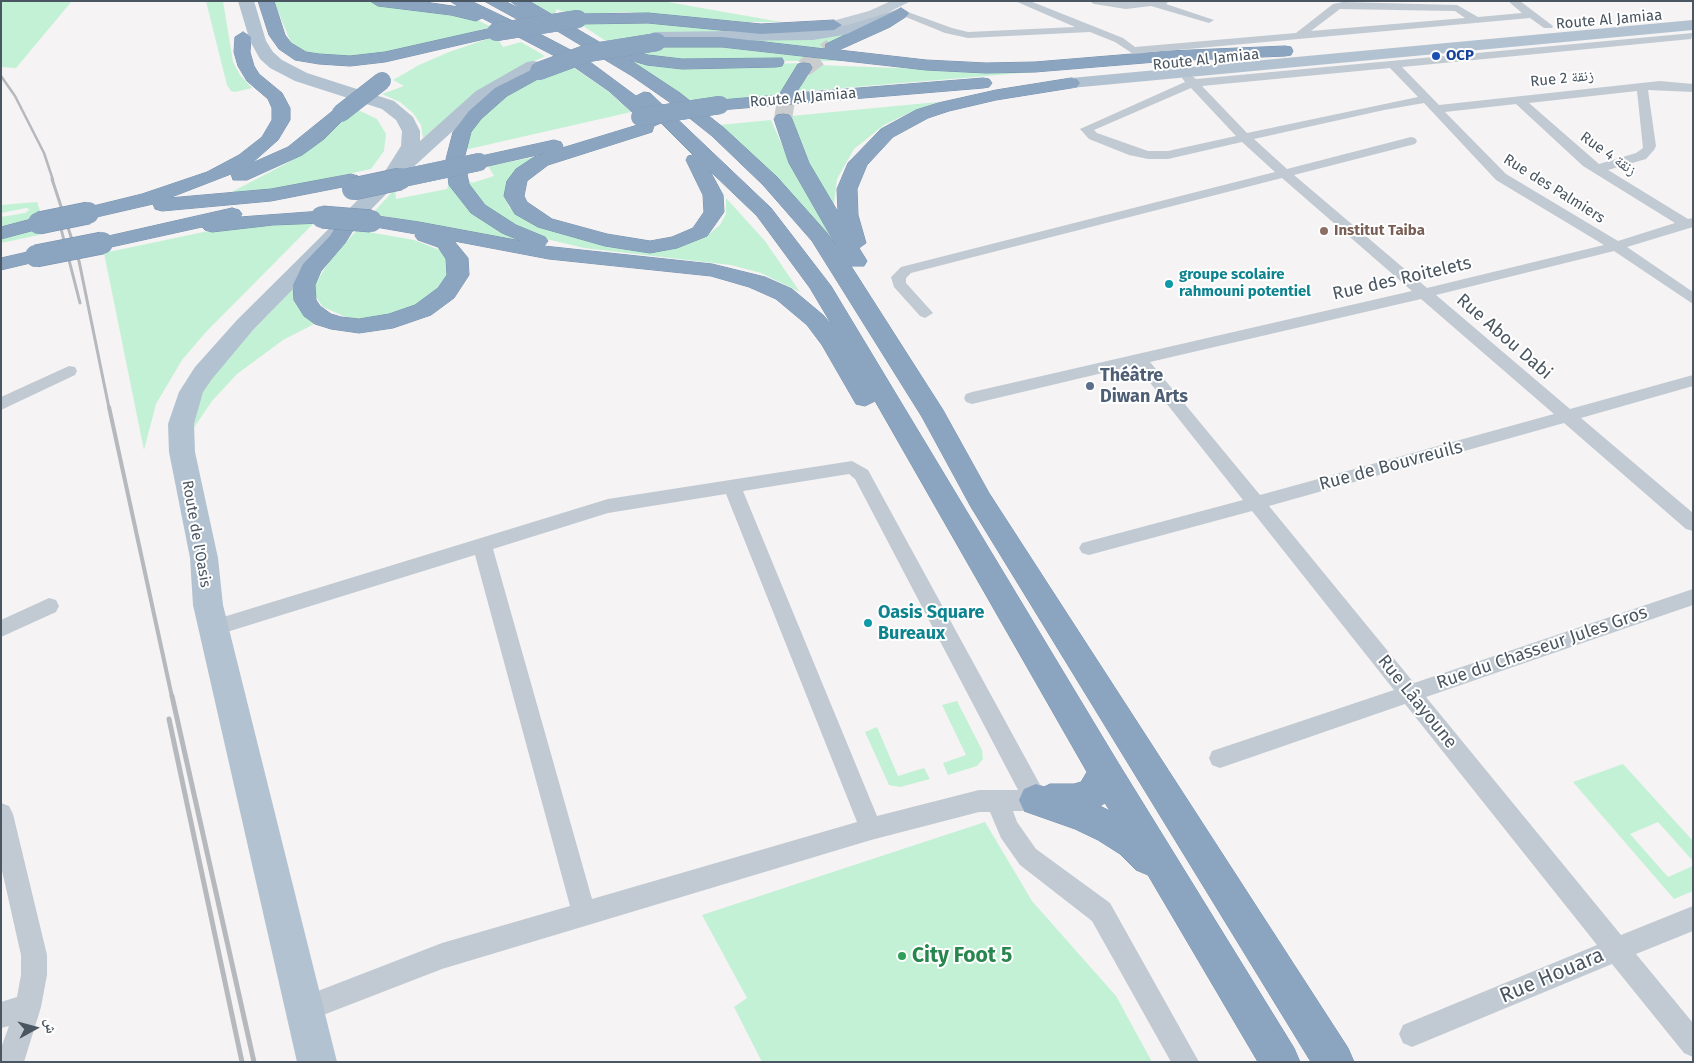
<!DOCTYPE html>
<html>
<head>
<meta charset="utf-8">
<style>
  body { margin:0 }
  #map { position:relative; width:1694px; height:1063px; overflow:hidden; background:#f5f3f3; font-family:"Fira Sans","Noto Naskh Arabic",sans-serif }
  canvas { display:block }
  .frame { position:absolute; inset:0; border:2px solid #4a5661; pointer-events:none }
  .north { position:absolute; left:10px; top:1003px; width:50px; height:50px; -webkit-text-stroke:4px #fff; paint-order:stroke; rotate:83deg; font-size:14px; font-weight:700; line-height:20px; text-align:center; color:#4a5661 }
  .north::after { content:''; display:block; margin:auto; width:18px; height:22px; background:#4a5661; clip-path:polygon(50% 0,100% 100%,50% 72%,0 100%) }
</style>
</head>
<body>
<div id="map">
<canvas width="1694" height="1063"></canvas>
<div class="frame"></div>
<div class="north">ش</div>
</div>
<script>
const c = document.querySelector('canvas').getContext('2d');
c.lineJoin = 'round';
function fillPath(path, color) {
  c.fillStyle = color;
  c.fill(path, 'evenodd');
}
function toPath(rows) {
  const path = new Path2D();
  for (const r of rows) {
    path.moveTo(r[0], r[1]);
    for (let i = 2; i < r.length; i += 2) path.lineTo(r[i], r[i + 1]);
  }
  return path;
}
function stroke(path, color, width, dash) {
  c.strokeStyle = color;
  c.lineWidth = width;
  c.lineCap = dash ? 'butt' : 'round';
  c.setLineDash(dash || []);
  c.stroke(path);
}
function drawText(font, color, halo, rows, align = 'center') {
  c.font = font + ' "Fira Sans","Noto Naskh Arabic",sans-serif';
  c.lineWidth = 4;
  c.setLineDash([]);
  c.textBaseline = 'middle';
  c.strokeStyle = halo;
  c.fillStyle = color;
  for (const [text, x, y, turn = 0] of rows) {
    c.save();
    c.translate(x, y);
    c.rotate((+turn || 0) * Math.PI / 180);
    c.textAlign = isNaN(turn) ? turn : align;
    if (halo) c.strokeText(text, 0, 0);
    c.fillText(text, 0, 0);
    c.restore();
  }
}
fillPath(toPath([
  [1,1,72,1,16,68,1,67],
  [206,1,223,1,233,62,240,75,252,88,235,92,231,91,227,85],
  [274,1,363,1,440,12,474,18,491,27,412,49,343,58,306,52,291,43],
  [530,1,662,1,781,22,747,22,626,12,571,15,557,9,554,15],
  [613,20,752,31,649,35,606,41,577,22],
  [878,24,822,50,730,40],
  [496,36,503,47,521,42,545,56,528,64,459,107,423,138,421,125,413,113,400,102,382,94,404,86,393,80,419,65,449,52],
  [686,43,848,61,677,61,634,52],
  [626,58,705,66,803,63,780,95,690,102],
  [568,64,608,91,631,112,460,151,473,125,504,94],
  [817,65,975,71,1033,71,1034,72,794,92],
  [938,102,909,113,884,125,854,149,837,179,833,212,791,132,796,128,791,116],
  [356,109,377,119,386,134,384,151,371,169,280,189,224,196,289,162],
  [771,120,789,161,841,255,719,125],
  [545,155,505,195,509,207,515,212,540,226,682,245,708,235,720,225,726,214,726,198,765,241,800,292,761,273,731,265,584,248,538,237,491,213,461,175,472,183,494,176,488,166],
  [451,178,475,213,544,246,372,214,395,189,396,199,447,189],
  [37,202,48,233,1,243,1,217,25,213,30,209,26,208,1,213,1,205],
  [315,222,205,333,182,360,156,404,144,450,104,253,213,230],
  [357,230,414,240,442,251,447,256,451,271,435,296,396,314,369,319,348,318,323,307,316,297,315,285,329,261],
  [298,284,318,322,283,340,237,374,212,401,193,429,202,392,216,368],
  [957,701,982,750,983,759,977,766,948,775,943,763,966,755,942,705],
  [877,727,898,776,924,768,930,779,900,787,889,785,865,732],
  [1623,764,1693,841,1693,861,1658,822,1630,834,1668,877,1693,866,1693,891,1674,899,1573,782],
  [985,822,1032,901,1116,996,1152,1062,762,1062,734,1007,747,998,702,915]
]), '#c3f1d5');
stroke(toPath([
  [804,68,832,47],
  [783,119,787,94]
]), '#caccce', 18, [18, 9]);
const highway = toPath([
  [258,1,274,1,285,35,291,43,306,52,319,54,350,56,385,52,496,27,504,32,502,35,385,62,350,66,319,64,295,60,279,49,269,35,258,1],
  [370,1,418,1,459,7,450,1,471,1,540,34,582,56,636,96,644,92,650,93,771,208,831,286,1117,761,1294,1048,1300,1062,1258,1062,1148,875,1136,870,1120,854,1098,840,1075,829,1024,811,1019,800,1024,789,1036,784,1044,787,1050,784,1074,784,1081,782,1087,772,875,401,865,406,856,404,822,345,807,325,776,299,749,287,711,276,549,259,454,241,468,258,469,275,454,298,431,315,393,328,359,333,331,329,315,324,304,316,294,300,293,285,303,264,330,236,340,220,347,218,354,220,357,224,345,243,321,271,315,285,316,300,320,306,331,314,341,317,359,319,389,314,415,305,438,288,447,275,446,259,438,247,418,240,415,236,416,234,364,225,361,221,364,217,371,215,419,222,521,241,502,233,471,213,449,185,446,159,453,132,469,111,495,88,539,66,545,67,547,71,545,75,507,96,481,119,471,132,464,159,469,184,485,205,516,225,545,237,548,241,544,246,712,264,765,277,792,289,823,315,832,325,810,288,757,216,710,171,723,195,724,212,707,236,677,248,650,253,605,246,538,227,515,214,504,196,507,181,516,169,534,157,546,153,479,168,472,166,469,162,472,158,554,140,561,142,563,146,562,148,644,123,609,91,570,64,482,18,476,21,451,15,378,6,370,1],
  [661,123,693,155,688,156,686,160,703,195,704,212,693,228,672,237,650,241,607,234,552,219,527,202,524,196,527,181,548,165,652,132,654,126,661,123],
  [1105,803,1110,811,1100,806,1105,803],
  [484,1,505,1,522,10,510,1,529,1,613,50,620,47,648,55,682,59,782,58,784,62,782,66,776,67,682,69,647,65,630,60,680,93,724,128,777,177,827,233,837,247,789,163,774,119,777,115,783,114,789,115,792,119,809,163,838,212,837,189,848,163,881,129,916,110,938,103,996,90,1071,78,1077,79,1080,83,1077,87,1071,88,996,100,949,111,928,118,893,137,867,165,857,189,858,215,866,243,859,248,867,261,864,266,851,266,943,410,989,493,1348,1048,1354,1062,1311,1062,971,507,922,417,812,241,763,185,712,136,668,101,632,76,539,20,538,24,526,24,484,1],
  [901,8,909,13,907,16,890,27,839,50,926,60,986,63,1035,62,1168,51,1285,46,1291,47,1293,51,1291,55,1285,56,1168,61,1035,72,986,73,926,70,722,47,657,47,649,42,657,37,722,37,825,49,826,44,901,8],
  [648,13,761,24,834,20,842,25,834,30,761,34,648,23,578,24,570,19,578,14,648,13],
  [243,32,251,37,250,52,254,66,259,74,282,93,290,108,290,120,278,140,252,163,288,147,335,109,347,109,350,113,324,139,302,155,247,180,233,180,231,174,169,198,271,189,351,174,358,176,361,180,358,184,271,201,162,211,155,209,153,204,88,219,81,217,78,213,81,209,142,194,207,172,239,155,262,137,272,120,272,108,268,99,247,81,238,66,234,52,235,37,243,32],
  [804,63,810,64,812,68,796,93,983,78,989,79,992,83,989,87,983,88,720,110,714,109,711,105,714,101,720,100,779,95,798,64,804,63],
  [232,208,239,210,242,214,240,217,322,211,329,213,332,217,329,221,322,223,273,225,212,232,205,230,202,227,102,249,95,247,92,243,95,239,232,208],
  [39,217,46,219,49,223,46,227,1,239,1,227,39,217],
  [36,250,43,252,47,256,43,260,1,270,1,258,36,250]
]);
stroke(highway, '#7690ad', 1);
fillPath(toPath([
  [1015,1,1030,1,1123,38,1135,47,1296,33,1333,4,1343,2,1457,5,1478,17,1522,13,1508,1,1520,1,1553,26,1552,28,1544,28,1530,18,1144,53,1150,58,1144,61,1115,42,1090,32,968,38,945,33,896,13,901,10,905,11,952,28,968,32,1075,27,1015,1],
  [1340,9,1455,11,1465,18,1311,31,1340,9],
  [1089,1,1169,1,1166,4,1214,20,1209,23,1151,6,1126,9,1094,4,1089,1],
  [1693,33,1691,39,1402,67,1439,105,1660,81,1693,84,1693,92,1648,90,1656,146,1654,150,1646,159,1608,170,1688,219,1693,218,1693,227,1627,247,1693,292,1693,304,1614,251,1436,295,1570,409,1693,375,1693,386,1581,418,1693,513,1693,531,1686,529,1564,423,1269,506,1414,683,1693,589,1693,605,1426,697,1621,935,1693,906,1693,931,1636,954,1693,1023,1693,1057,1684,1053,1612,964,1412,1047,1403,1043,1399,1034,1403,1025,1597,945,1405,704,1220,768,1212,765,1209,758,1212,751,1394,690,1252,511,1089,555,1082,553,1079,548,1082,543,1243,500,1136,365,972,404,966,402,964,398,966,394,972,392,1412,291,1282,178,911,273,906,278,906,283,933,313,925,318,920,316,894,287,891,277,901,267,1275,172,1242,142,1168,159,1148,159,1129,155,1089,139,1080,129,1185,82,1182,78,1184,76,1192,76,1196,79,1693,33],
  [1390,68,1418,97,1247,133,1202,86,1390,68],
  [1191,88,1236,136,1168,151,1148,151,1097,133,1094,130,1191,88],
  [1637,91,1643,148,1636,153,1599,164,1529,103,1637,91],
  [1424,103,1496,180,1604,245,1427,288,1294,175,1415,144,1417,141,1415,138,1411,137,1287,169,1254,139,1384,110,1424,103],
  [1516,104,1583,166,1675,223,1618,241,1506,174,1445,112,1516,104],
  [1421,299,1554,414,1260,495,1150,362,1421,299],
  [69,366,75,367,77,371,75,375,1,410,1,397,69,366],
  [852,461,868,470,1044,792,1047,800,1044,808,1036,811,1013,811,1017,822,1036,849,1110,903,1199,1062,1171,1062,1092,921,1020,865,1001,838,990,812,979,812,871,840,442,969,305,1022,296,1018,292,1009,296,1000,305,996,442,943,570,906,475,555,214,636,207,634,204,628,207,622,608,499,852,461],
  [849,474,855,479,1018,790,979,790,877,816,743,491,849,474],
  [726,494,857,822,592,899,493,549,608,513,726,494],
  [49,598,56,600,59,606,56,612,1,637,1,620,49,598],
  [1,803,9,806,13,814,47,955,47,975,41,1007,24,1062,1,1062,1,1048,9,1026,1,1028,1,1002,17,997,21,975,21,955,1,866,1,803]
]), '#c1cad2');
fillPath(toPath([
  [891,1,911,1,879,17,834,30,826,25,829,22,869,11,891,1]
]), '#c1cbd6');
fillPath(toPath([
  [238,1,254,1,266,41,273,52,282,60,307,73,394,101,413,117,420,131,420,141,476,91,527,62,533,61,539,62,541,66,539,70,488,99,410,170,404,171,397,183,253,330,212,379,203,392,194,424,195,452,218,558,223,605,337,1062,297,1062,193,605,190,558,169,452,168,424,179,392,195,367,237,320,382,176,401,146,402,131,396,120,382,109,295,81,270,68,260,59,250,41,238,1],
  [899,9,905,11,907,14,905,17,850,34,813,40,654,42,646,37,654,32,813,30,848,25,899,9],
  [1693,20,1693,30,1071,88,1065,87,1062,83,1065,79,1071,78,1693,20]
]), '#b3c2d1');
fillPath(highway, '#8ba5c1');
stroke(toPath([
  [1,76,15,96,44,153,53,180]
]), '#b5b8bd', 2.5);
stroke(toPath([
  [52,179,79,261,109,408],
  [57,213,80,303]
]), '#b5b8bd', 3);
stroke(toPath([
  [109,407,172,697]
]), '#b5b8bd', 4);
stroke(toPath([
  [172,696,254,1062],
  [169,719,242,1062]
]), '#b5b8bd', 5);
const highwayBridgeFar1 = toPath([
  [496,32,578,19],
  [539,71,588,53,657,42],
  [341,113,382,81],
  [640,117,720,105],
  [394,180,479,162]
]);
const highwayBridge = toPath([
  [353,189,400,179],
  [322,217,371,221],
  [39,223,88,213],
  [36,256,102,243]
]);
stroke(highwayBridgeFar1, '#7690ad', 18, []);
stroke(highwayBridge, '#7690ad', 23, []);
stroke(highwayBridgeFar1, '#8ba5c1', 18);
stroke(highwayBridge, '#8ba5c1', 22);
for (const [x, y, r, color] of [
  [1436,56,5,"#1a4fb4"],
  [1324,231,5,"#8d6e63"],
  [1169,284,5,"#0f9aa8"],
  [1090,386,5,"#5c6f8a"],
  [868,623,5,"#0f9aa8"],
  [902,956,5,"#2e9e5b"]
]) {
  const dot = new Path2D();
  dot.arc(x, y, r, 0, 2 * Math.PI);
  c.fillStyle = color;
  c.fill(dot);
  stroke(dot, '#fff', 2);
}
drawText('15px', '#4a5661', '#fff', [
  ["Route Al Jamiaa",1609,20,-5],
  ["Route Al Jamiaa",1206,60,-6],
  ["Rue 2 زنقة",1562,79,-6],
  ["Route Al Jamiaa",803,98,-5],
  ["Rue 4 زنقة",1608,154,35],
  ["Rue des Palmiers",1554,189,32],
  ["Route de l'Oasis",196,534,80]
]);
drawText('bold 15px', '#164399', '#fff', [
  ["OCP",1446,56]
], 'left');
drawText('bold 15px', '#785e54', '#fff', [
  ["Institut Taiba",1334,231]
], 'left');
drawText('bold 15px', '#0d838f', '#fff', [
  ["groupe scolaire",1179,275],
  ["rahmouni potentiel",1179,292]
], 'left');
drawText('18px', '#4a5661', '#fff', [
  ["Rue des Roitelets",1402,279,-13],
  ["Rue Abou Dabi",1504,337,41],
  ["Rue de Bouvreuils",1391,466,-15],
  ["Rue du Chasseur Jules Gros",1542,648,-19],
  ["Rue Lâayoune",1417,702,51]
]);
drawText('bold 18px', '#4e5e75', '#fff', [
  ["Théâtre",1100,376],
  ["Diwan Arts",1100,397]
], 'left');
drawText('bold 18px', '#0d838f', '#fff', [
  ["Oasis Square",878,613],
  ["Bureaux",878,634]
], 'left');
drawText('bold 21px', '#27864d', '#fff', [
  ["City Foot 5",912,956]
], 'left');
drawText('21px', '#4a5661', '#fff', [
  ["Rue Houara",1552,976,-23]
]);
</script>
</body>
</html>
